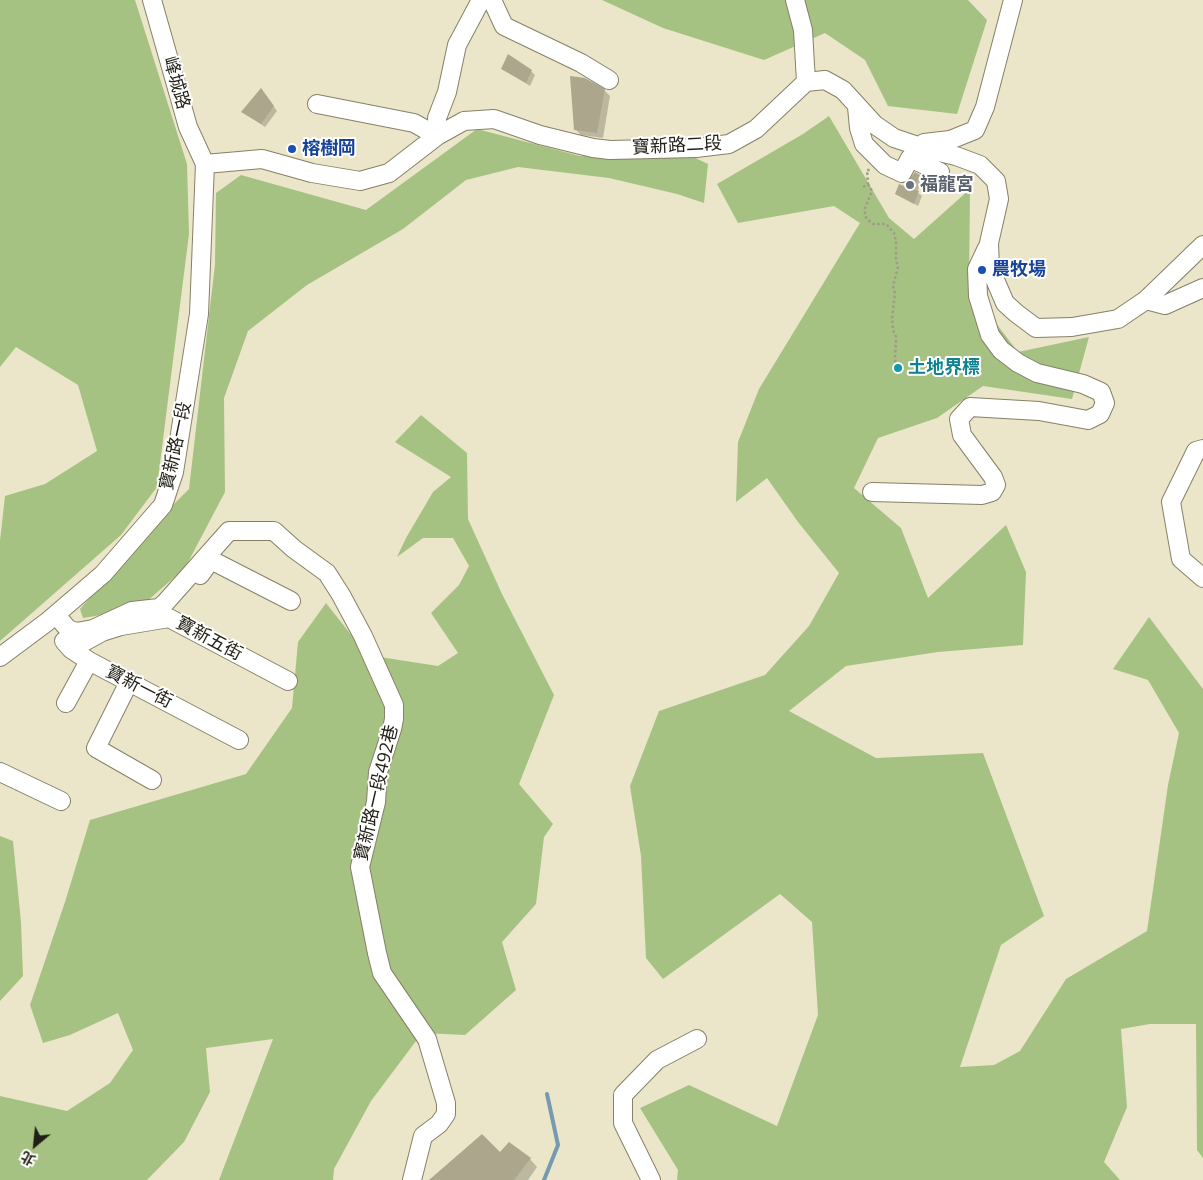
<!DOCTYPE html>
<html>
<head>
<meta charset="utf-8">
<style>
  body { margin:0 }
  #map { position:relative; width:1203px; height:1180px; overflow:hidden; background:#ebe6c9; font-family:"Open Sans","Noto Sans TC",sans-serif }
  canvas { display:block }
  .north { position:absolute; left:10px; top:1120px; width:50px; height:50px; -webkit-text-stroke:4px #fff; paint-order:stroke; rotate:208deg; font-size:14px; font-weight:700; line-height:20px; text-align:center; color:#211f15 }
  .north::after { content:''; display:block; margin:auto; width:18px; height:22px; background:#211f15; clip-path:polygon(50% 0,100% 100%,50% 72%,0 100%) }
</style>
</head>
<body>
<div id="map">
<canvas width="1203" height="1180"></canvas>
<div class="north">北</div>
</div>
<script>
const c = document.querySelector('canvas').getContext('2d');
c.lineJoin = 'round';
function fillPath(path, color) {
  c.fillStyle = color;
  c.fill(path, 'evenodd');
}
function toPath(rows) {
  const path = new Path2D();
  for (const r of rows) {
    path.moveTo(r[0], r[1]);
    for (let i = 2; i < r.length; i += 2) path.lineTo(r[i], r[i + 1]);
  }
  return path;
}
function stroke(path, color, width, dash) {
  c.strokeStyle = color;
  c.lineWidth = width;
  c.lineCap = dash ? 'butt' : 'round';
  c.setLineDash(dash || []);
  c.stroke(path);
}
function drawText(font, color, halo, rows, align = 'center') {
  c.font = font + ' "Open Sans","Noto Sans TC",sans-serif';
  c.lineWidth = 4;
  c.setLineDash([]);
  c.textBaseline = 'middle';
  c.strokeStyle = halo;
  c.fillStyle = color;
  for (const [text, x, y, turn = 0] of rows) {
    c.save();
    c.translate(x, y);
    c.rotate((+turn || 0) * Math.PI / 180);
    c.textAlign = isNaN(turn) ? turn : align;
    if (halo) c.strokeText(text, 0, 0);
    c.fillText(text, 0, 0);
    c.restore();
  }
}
fillPath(toPath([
  [0,0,135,0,187,164,189,234,157,487,121,535,0,641,0,541,5,496,45,484,97,451,78,385,16,347,0,367],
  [602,0,968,0,987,20,957,114,888,106,865,60,825,33,764,60,663,28],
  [829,116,889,218,914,239,970,189,969,288,1018,352,1089,337,1072,399,983,386,937,418,878,438,854,488,901,528,928,598,1006,525,1026,572,1023,645,938,652,846,666,789,711,876,758,983,753,1044,916,1001,945,960,1067,994,1065,1020,1051,1066,979,1147,931,1168,785,1179,733,1148,680,1113,669,1149,617,1203,689,1203,1158,1197,1150,1196,1024,1150,1024,1121,1029,1127,1107,1104,1162,1120,1180,677,1180,678,1170,640,1108,689,1085,777,1126,818,1015,812,922,780,894,663,979,646,958,641,856,630,786,659,711,765,675,809,626,839,573,798,522,767,478,736,502,738,442,759,389,860,223,834,206,738,223,717,184,803,134],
  [477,129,580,156,691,156,708,164,704,203,677,194,609,178,518,167,466,180,403,229,307,285,248,331,224,398,225,492,185,568,138,609,83,618,80,609,168,510,189,489,215,264,216,193,241,175,366,210],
  [421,415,467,453,468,519,502,594,554,695,519,784,553,824,544,837,536,904,502,942,516,990,465,1035,422,1033,371,1101,334,1169,333,1180,219,1180,273,1039,206,1048,210,1092,184,1142,147,1180,0,1180,0,1096,67,1111,110,1083,133,1050,118,1013,70,1035,43,1043,30,1005,65,902,90,820,246,774,292,708,298,642,326,603,367,655,438,666,458,653,431,613,459,585,469,566,453,538,423,538,397,557,406,538,433,492,451,477,395,442],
  [0,836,13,841,21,922,23,976,0,1001]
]), '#a6c282');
fillPath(toPath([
  [503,69,531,71,535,75,530,86],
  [604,90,610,96,603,138,581,135,575,129],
  [264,93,277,111,265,127,243,112],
  [920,176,923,179,917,192,922,196,918,206,896,193],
  [500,1154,530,1159,537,1167,528,1180,431,1180]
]), '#0003');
stroke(toPath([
  [544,1180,558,1145,547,1094]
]), '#769ab0', 4);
fillPath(toPath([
  [508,54,532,70,526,83,501,69],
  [570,76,585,78,605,89,597,133,574,130],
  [261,88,274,106,261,124,241,112],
  [915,172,920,175,913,189,919,191,914,204,895,194,899,184,904,186],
  [482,1134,500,1152,509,1142,531,1158,514,1180,429,1180]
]), '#aca78c');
const minor = toPath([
  [492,0,504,26,581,63,609,80],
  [795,0,803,30,806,82],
  [317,104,414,123,437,136],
  [857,107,859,128,864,144,885,165,902,173,910,158,940,172],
  [437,136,437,118,447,92,457,45,481,0],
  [924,143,950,140,975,130,985,107,1013,0],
  [205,164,262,159,312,173,360,181,389,173,437,136,464,121,494,119,540,135,593,148,610,150,696,148,729,144,756,129,806,82,825,80,843,90,875,125,894,138,930,150,956,156,980,165,996,181,999,199,989,243,990,268,1005,303,1016,313,1036,328,1072,327,1118,319,1146,300,1203,245],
  [1146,300,1165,305,1203,288],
  [1203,449,1196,451,1171,502,1181,559,1203,578],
  [872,492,982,495,992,492,996,485,993,477,962,435,959,419,970,407,1039,411,1088,420,1100,414,1105,403,1101,392,1083,384,1037,373,1018,363,1001,350,990,335,978,296,977,269,987,248],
  [200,575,211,560,291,601],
  [56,615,68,629,76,632,93,629,132,611,159,608,165,603,229,531,274,531,294,549,327,573,341,595,363,636,394,705,394,719,392,729,378,772,376,802,360,867,377,953,382,973,427,1039,446,1103,446,1114,439,1124,423,1136,412,1180],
  [64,641,71,649,89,661,239,740],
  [71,649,102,632,121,626,169,618,288,681],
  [0,657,47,622,103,574,163,505,174,472,199,314,205,164,188,127,152,0],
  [129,682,96,748,152,780],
  [66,703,89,661],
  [0,772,61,801],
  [651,1180,623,1123,623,1095,657,1060,697,1039]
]);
stroke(minor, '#868167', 20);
stroke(toPath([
  [868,184,872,191,865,208,865,216,868,220,873,224,886,224,894,233,896,241,896,259,898,267,893,286,895,294,892,318,893,330,896,337,895,359,896,371],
  [863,187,868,184,867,170,870,170]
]), '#9f9b86', 2.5, [2.5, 2.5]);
stroke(minor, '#fff', 18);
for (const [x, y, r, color] of [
  [292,149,5,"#1a4fb4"],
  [910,185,5,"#6b7280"],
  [982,270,5,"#1a4fb4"],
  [898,368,5,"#0f9aa8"]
]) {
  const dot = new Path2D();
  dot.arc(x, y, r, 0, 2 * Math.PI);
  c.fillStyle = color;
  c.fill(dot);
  stroke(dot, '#fff', 2);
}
drawText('18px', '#211f15', '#fff', [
  ["峰城路",176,83,74],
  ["寶新路二段",677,146,-3],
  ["寶新路一段",176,446,-78],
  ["寶新五街",209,639,28],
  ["寶新一街",139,687,27],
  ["寶新路一段492巷",377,793,-77]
]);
drawText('bold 18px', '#164399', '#fff', [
  ["榕樹岡",302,149],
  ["農牧場",992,270]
], 'left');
drawText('bold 18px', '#5b616d', '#fff', [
  ["福龍宮",920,185]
], 'left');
drawText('bold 18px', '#0d838f', '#fff', [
  ["土地界標",908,368]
], 'left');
</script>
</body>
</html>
